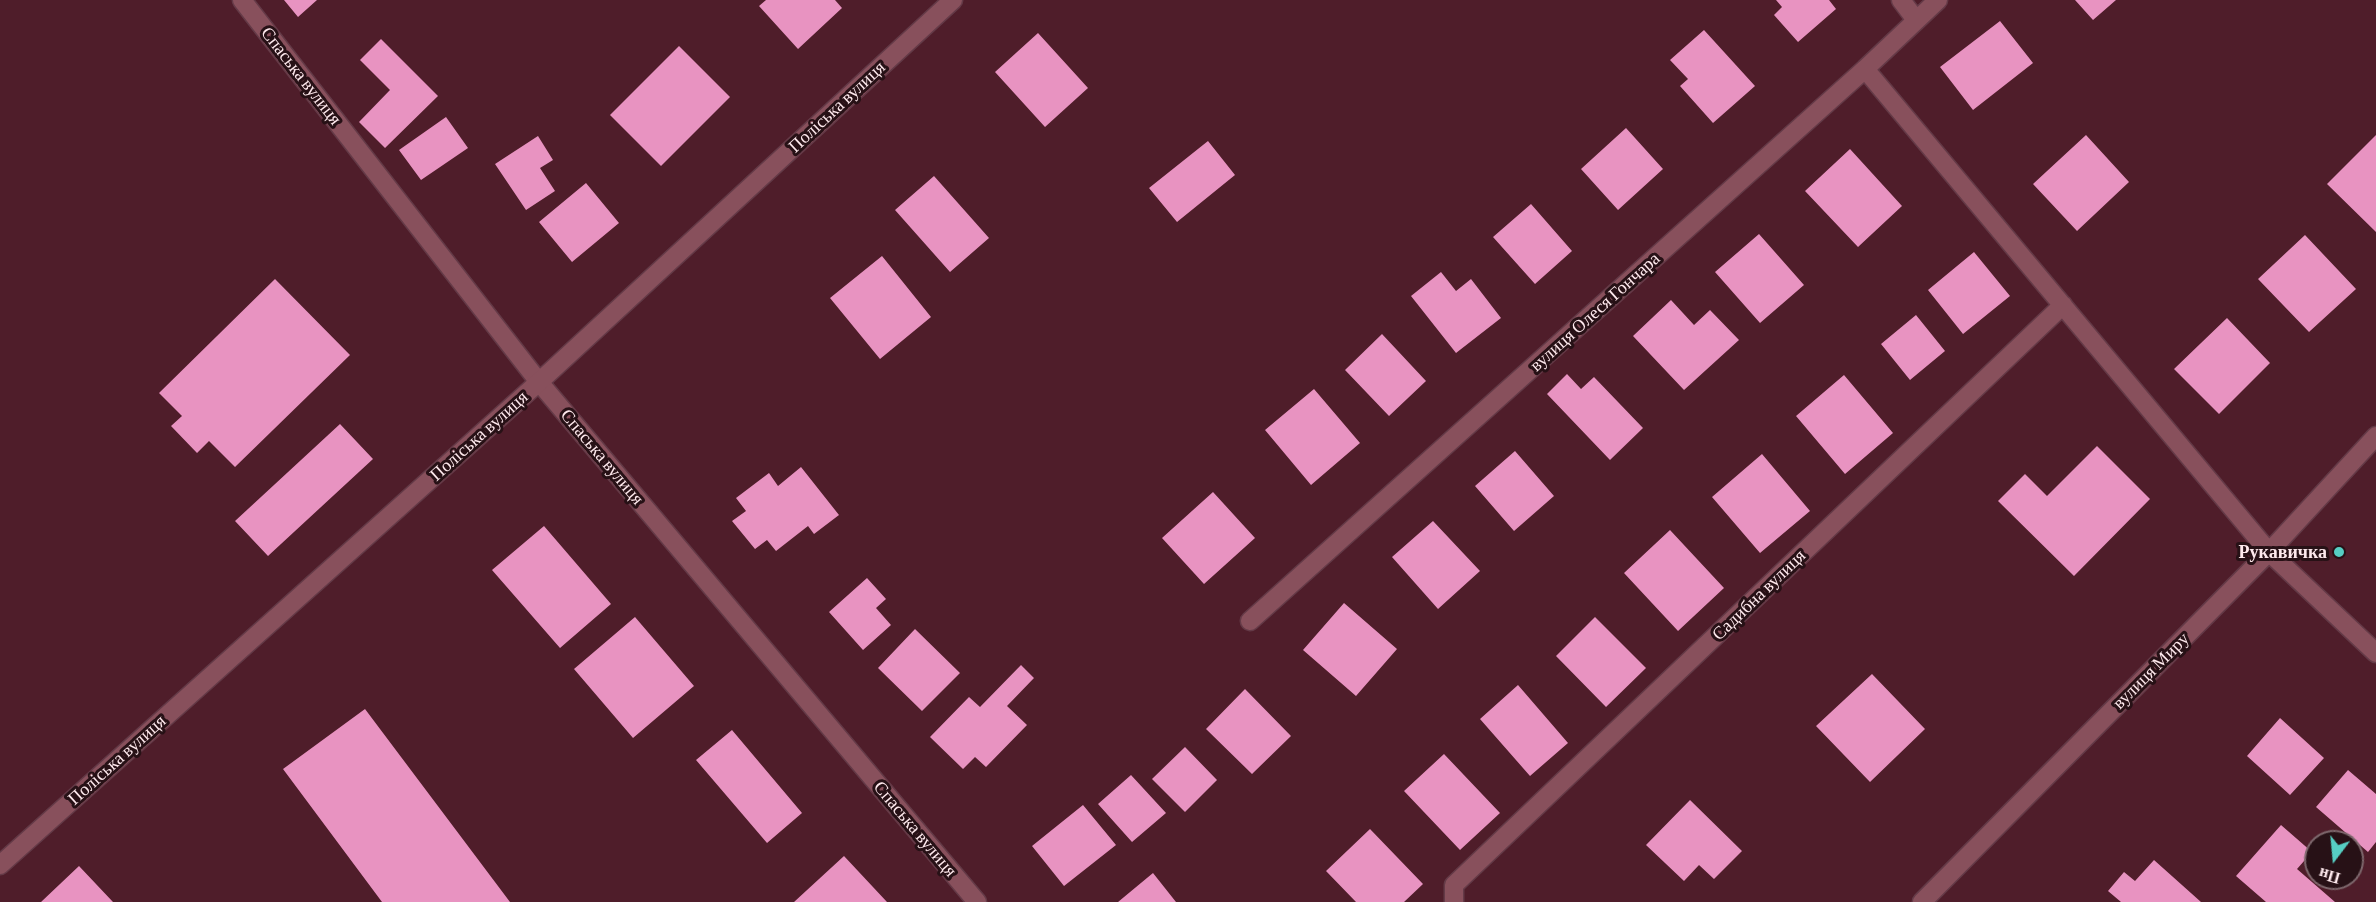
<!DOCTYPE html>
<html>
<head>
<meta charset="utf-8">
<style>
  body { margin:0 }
  #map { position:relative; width:2376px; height:902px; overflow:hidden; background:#4f1d2a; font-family:"Crimson Pro",serif }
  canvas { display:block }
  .north { position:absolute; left:2304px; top:830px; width:60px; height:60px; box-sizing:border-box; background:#271116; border:2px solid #7d676c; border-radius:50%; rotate:196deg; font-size:16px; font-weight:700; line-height:24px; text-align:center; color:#fee9ed }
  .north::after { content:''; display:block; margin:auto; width:21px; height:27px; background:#56cec3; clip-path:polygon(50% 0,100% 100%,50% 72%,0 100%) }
</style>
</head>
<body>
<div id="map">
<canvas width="2376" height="902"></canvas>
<div class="north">Пн</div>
</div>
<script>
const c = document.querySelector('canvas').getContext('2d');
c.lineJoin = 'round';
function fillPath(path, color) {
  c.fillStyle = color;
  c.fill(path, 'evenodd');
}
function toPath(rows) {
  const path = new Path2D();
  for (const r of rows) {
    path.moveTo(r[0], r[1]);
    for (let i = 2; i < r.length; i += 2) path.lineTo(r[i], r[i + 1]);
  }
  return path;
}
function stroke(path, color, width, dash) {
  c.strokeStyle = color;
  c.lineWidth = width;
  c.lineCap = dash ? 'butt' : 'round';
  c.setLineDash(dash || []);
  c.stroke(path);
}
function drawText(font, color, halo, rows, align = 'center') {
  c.font = font + ' "Crimson Pro",serif';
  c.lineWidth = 6;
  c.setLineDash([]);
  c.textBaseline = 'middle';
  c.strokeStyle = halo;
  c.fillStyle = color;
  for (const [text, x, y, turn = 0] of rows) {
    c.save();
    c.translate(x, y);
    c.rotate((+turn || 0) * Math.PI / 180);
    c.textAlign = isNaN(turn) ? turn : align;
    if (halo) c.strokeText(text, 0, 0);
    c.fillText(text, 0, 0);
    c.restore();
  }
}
fillPath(toPath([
  [284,0,317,0,298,17],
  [766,0,835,0,842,8,798,49,759,6],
  [1776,0,1829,0,1836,9,1798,42,1774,15,1782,7],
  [2075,0,2116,0,2093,20],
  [2000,21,2033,63,1973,110,1940,67],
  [1704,30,1755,86,1713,123,1680,86,1688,79,1670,60],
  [1038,33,1088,88,1045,127,995,72],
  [381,39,438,96,385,148,359,122,390,90,360,60],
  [679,46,730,97,661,166,610,115],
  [446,117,468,148,421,180,399,150],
  [1626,128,1663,169,1618,210,1581,169],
  [2086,135,2129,182,2077,231,2033,184],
  [2376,135,2376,232,2327,184],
  [538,136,553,160,540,168,555,191,526,210,495,164],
  [1208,141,1235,175,1177,222,1149,188],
  [1850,149,1902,206,1858,247,1805,191],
  [934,176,989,238,950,272,895,210],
  [586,183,619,223,572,262,539,222],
  [1531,204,1572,251,1535,284,1493,237],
  [1759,234,1804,285,1760,323,1715,272],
  [2305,235,2356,289,2309,332,2258,279],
  [1974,252,2010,296,1963,334,1928,290],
  [882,256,931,317,880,359,830,298],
  [1441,272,1456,291,1471,279,1501,318,1456,353,1411,296],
  [275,279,350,355,235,467,209,441,197,453,171,426,182,416,159,393],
  [1671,300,1694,325,1710,310,1739,340,1684,390,1633,336],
  [1916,315,1945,351,1910,380,1881,344],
  [2227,318,2270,363,2219,414,2174,369],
  [1382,334,1426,381,1389,416,1345,370],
  [1567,374,1581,389,1594,377,1643,428,1610,460,1547,394],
  [1844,375,1893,433,1845,474,1796,416],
  [1314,389,1360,443,1311,485,1265,430],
  [340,424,373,459,268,556,235,521],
  [2097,446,2150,499,2074,576,1998,501,2025,474,2047,496],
  [1515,451,1554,496,1514,531,1475,486],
  [1762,454,1810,511,1760,553,1712,497],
  [801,467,839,515,814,534,808,526,776,551,767,540,755,549,732,521,746,511,736,498,769,473,778,486],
  [1213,492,1255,538,1204,584,1162,538],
  [1433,521,1480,571,1438,609,1392,557],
  [544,526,611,604,560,648,492,570],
  [1670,530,1724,588,1678,631,1624,573],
  [867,578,886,599,876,608,891,625,863,650,829,612],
  [1344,603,1397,649,1356,696,1303,650],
  [635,617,694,686,633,738,574,669],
  [1595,617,1646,668,1606,707,1556,656],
  [915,629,960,673,922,711,878,668],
  [1021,665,1034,678,1007,706,1027,725,986,767,975,757,963,769,930,737,969,697,980,707],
  [1872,674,1925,729,1870,782,1816,726],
  [1518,685,1568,743,1530,776,1480,719],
  [1245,689,1291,736,1252,774,1206,729],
  [365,709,510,902,382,902,283,769],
  [2280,718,2324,758,2290,795,2247,756],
  [732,730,802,813,767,843,696,760],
  [1185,747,1217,780,1185,812,1152,779],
  [1444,754,1500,813,1460,850,1404,791],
  [2348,770,2376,794,2376,842,2368,852,2316,807],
  [1131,775,1166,813,1132,842,1098,804],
  [1690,800,1742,851,1714,879,1699,865,1684,881,1646,845],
  [1083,805,1116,845,1064,886,1032,846],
  [2281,825,2312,852,2297,869,2335,902,2266,902,2236,876],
  [1370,829,1423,884,1404,902,1356,902,1326,871],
  [844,856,887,902,794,902],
  [2154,860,2201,902,2121,902,2108,891,2124,872,2135,881],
  [79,866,113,902,41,902],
  [1153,873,1176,902,1118,902]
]), '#e893c1');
const street = toPath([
  [242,0,539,382,977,902],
  [1901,0,1916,20],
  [1865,69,2269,552,2376,653],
  [1250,621,1865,69,1938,0],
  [1454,902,1454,885,2063,305],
  [1922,902,2269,552,2376,436]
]);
const secondary = toPath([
  [0,865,539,382,953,0]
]);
stroke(street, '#643a47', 21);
stroke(secondary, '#643a47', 21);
stroke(street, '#88505c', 18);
stroke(secondary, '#88505c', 18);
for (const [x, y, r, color] of [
  [2339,552,6,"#56cec3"]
]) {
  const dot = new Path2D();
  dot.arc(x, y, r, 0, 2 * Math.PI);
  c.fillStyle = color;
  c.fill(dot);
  stroke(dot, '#271116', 2);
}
drawText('18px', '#fee9ed', '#271116', [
  ["Спаська вулиця",301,76,52],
  ["Поліська вулиця",837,107,-43],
  ["вулиця Олеся Гончара",1595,312,-42],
  ["Поліська вулиця",479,436,-42],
  ["Спаська вулиця",602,457,50],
  ["Садибна вулиця",1759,595,-44],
  ["вулиця Миру",2151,671,-45],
  ["Поліська вулиця",117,760,-42],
  ["Спаська вулиця",915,829,50]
]);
drawText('bold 18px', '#fee9ed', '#271116', [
  ["Рукавичка",2327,552]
], 'right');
</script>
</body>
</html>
